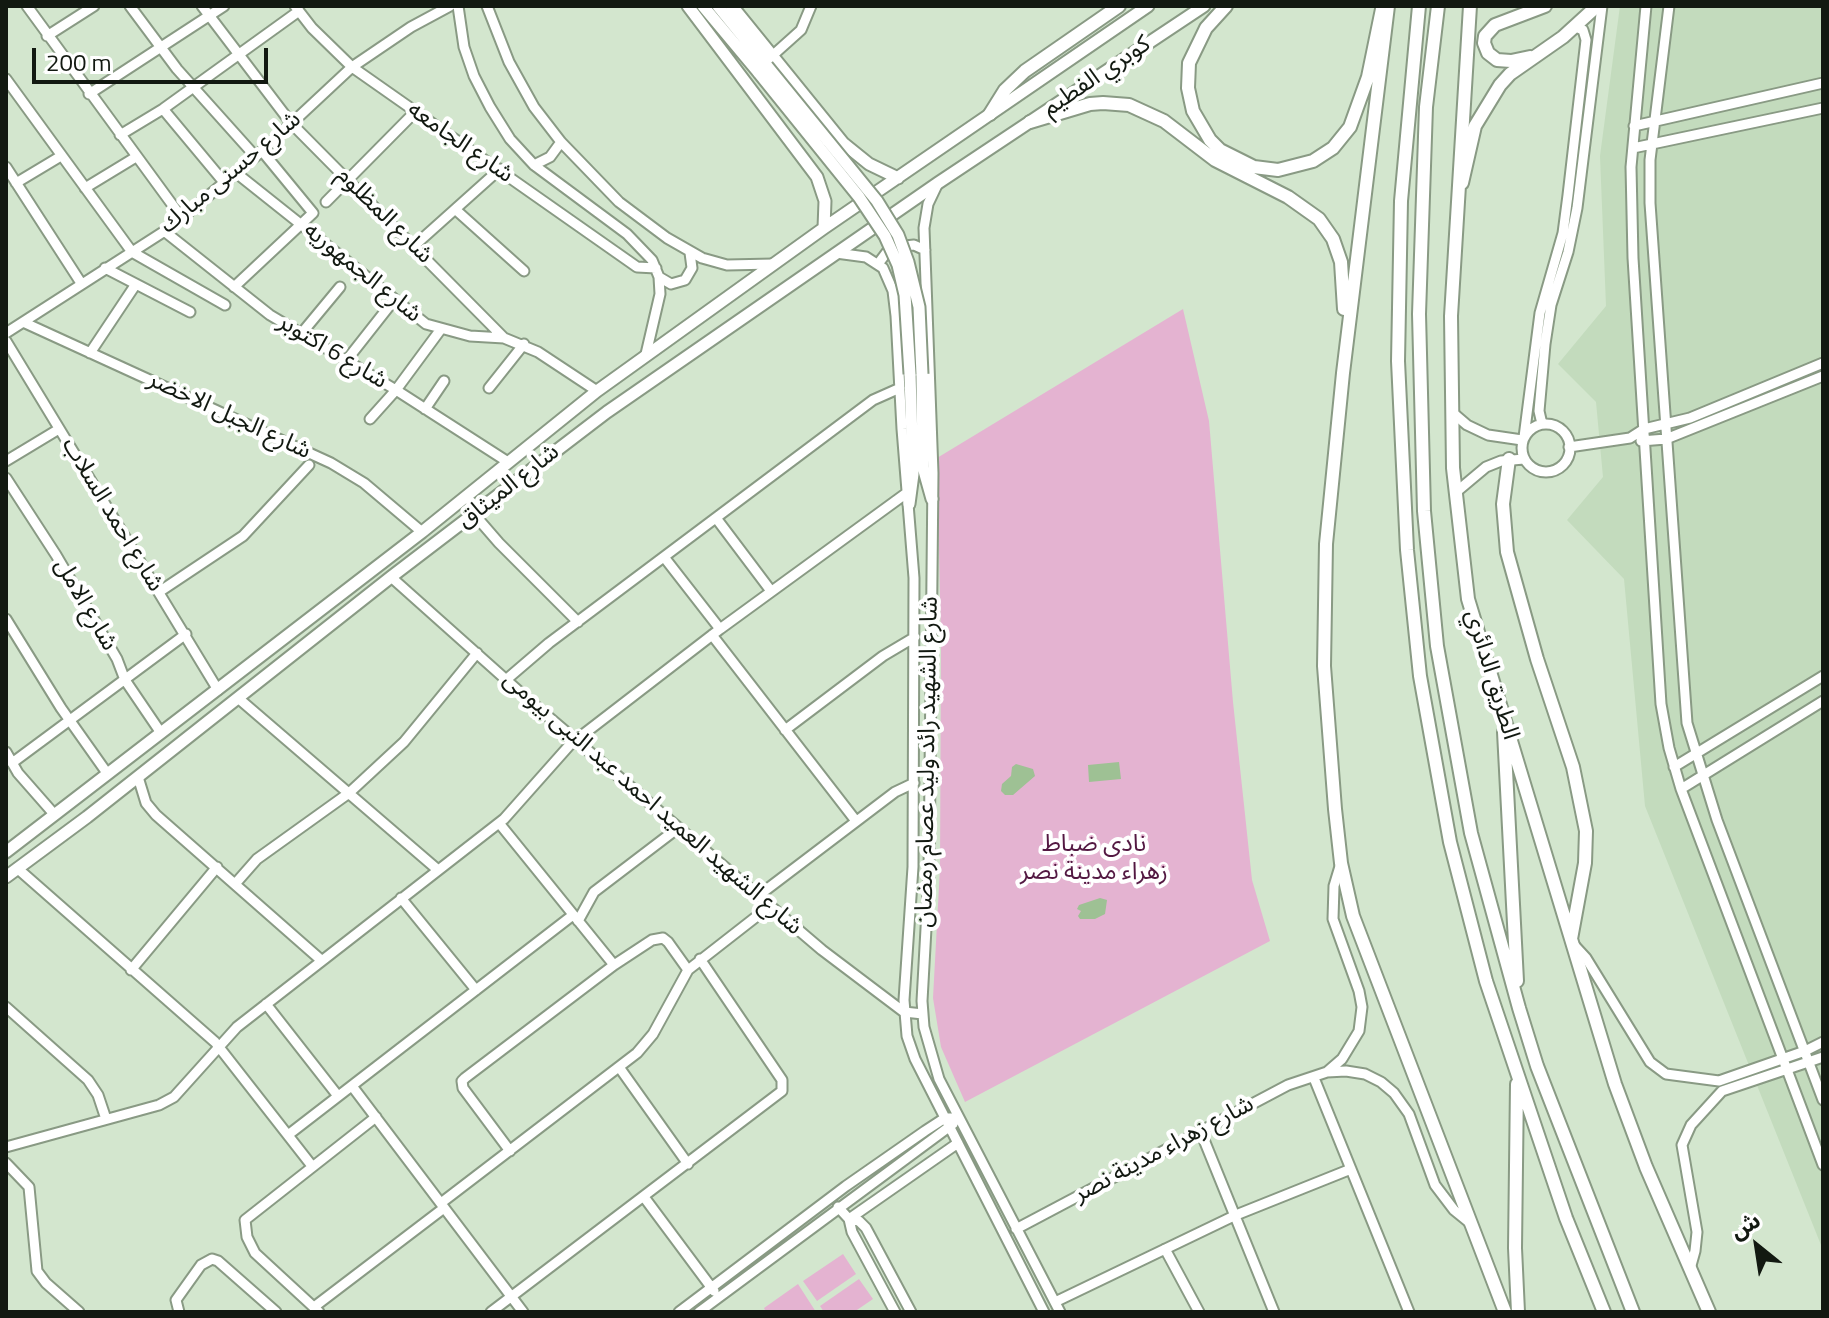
<!DOCTYPE html>
<html>
<head>
<meta charset="utf-8">
<style>
  body { margin:0 }
  #map { position:relative; width:1829px; height:1318px; overflow:hidden; background:#d3e6ce; font-family:"Titillium Web","Noto Sans Arabic",sans-serif }
  canvas { display:block }
  .frame { position:absolute; inset:0; border:8px solid #121911; pointer-events:none }
  .north { position:absolute; left:1717px; top:1206px; width:80px; height:80px; -webkit-text-stroke:6px #fff; paint-order:stroke; rotate:330deg; font-size:22px; font-weight:700; line-height:32px; text-align:center; color:#121911 }
  .north::after { content:''; display:block; margin:auto; width:28px; height:36px; background:#121911; clip-path:polygon(50% 0,100% 100%,50% 72%,0 100%) }
  .scale { position:absolute; left:32px; top:48px; width:236px; height:36px; box-sizing:border-box; border:4px solid #121911; border-top:0; padding-left:10px; font-size:24px; line-height:28px; white-space:nowrap; color:#121911; -webkit-text-stroke:6px #fff; paint-order:stroke }
</style>
</head>
<body>
<div id="map">
<canvas width="1829" height="1318"></canvas>
<div class="frame"></div>
<div class="north">ش</div>
<div class="scale">200 m</div>
</div>
<script>
const c = document.querySelector('canvas').getContext('2d');
c.lineJoin = 'round';
function fillPath(path, color) {
  c.fillStyle = color;
  c.fill(path, 'evenodd');
}
function toPath(rows) {
  const path = new Path2D();
  for (const r of rows) {
    if (r.length === 3) {
      path.moveTo(r[0] + r[2], r[1]);
      path.arc(r[0], r[1], r[2], 0, 2 * Math.PI);
      continue;
    }
    path.moveTo(r[0], r[1]);
    for (let i = 2; i < r.length; i += 2) path.lineTo(r[i], r[i + 1]);
  }
  return path;
}
function stroke(path, color, width, dash) {
  c.strokeStyle = color;
  c.lineWidth = width;
  c.lineCap = dash ? 'butt' : 'round';
  c.setLineDash(dash || []);
  c.stroke(path);
}
function drawText(font, color, halo, rows, align = 'center') {
  c.font = font + ' "Titillium Web","Noto Sans Arabic",sans-serif';
  c.lineWidth = 8;
  c.setLineDash([]);
  c.textBaseline = 'middle';
  c.strokeStyle = halo;
  c.fillStyle = color;
  for (const [text, x, y, turn = 0] of rows) {
    c.save();
    c.translate(x, y);
    c.rotate((+turn || 0) * Math.PI / 180);
    c.textAlign = isNaN(turn) ? turn : align;
    if (halo) c.strokeText(text, 0, 0);
    c.fillText(text, 0, 0);
    c.restore();
  }
}
fillPath(toPath([
  [1620,6,1823,6,1823,1250,1645,806,1624,579,1567,520,1603,477,1596,402,1558,364,1606,306,1600,156]
]), '#c3dbbd');
fillPath(toPath([
  [1183,309,1209,421,1233,702,1252,880,1270,941,965,1102,941,1047,933,998,940,868,941,641,937,458],
  [843,1254,856,1274,817,1301,803,1281],
  [859,1279,873,1299,854,1312,824,1312,820,1306],
  [798,1284,816,1312,766,1312,764,1308]
]), '#e4b3d1');
fillPath(toPath([
  [1119,762,1121,779,1089,782,1088,765],
  [1016,764,1033,769,1035,776,1013,795,1005,795,1001,791,1002,784,1011,776,1012,767],
  [1100,898,1107,900,1105,914,1095,919,1080,919,1078,916,1081,911,1077,909,1079,905]
]), '#9ec194');
const minor = toPath([
  [27,6,182,218],
  [130,6,177,69,255,156],
  [202,6,291,123,504,338,538,352,597,391],
  [295,6,312,28,352,67,637,267,656,268],
  [458,6,464,47,474,76,490,107,510,139,534,165,627,234,652,260,659,277,660,294,646,354],
  [487,6,509,62,534,107,561,142,619,202,667,238,702,258,727,265,773,264],
  [1646,6,1631,167,1633,258,1661,704,1669,748,1681,789,1823,1165],
  [1669,6,1650,160,1650,203,1687,723,1717,820,1823,1100],
  [47,36,94,6],
  [772,56,801,30,811,6],
  [6,79,132,252,225,305],
  [89,94,224,6],
  [163,109,223,181],
  [1634,126,1823,83],
  [120,135,163,109,299,11],
  [1633,148,1823,108],
  [534,165,550,157,561,142],
  [6,167,81,283],
  [235,172,426,324,470,336,504,338],
  [16,183,61,156],
  [938,183,928,204,924,228,933,473,929,874,922,1001,924,1027,939,1079,1060,1312],
  [85,188,136,157],
  [326,202,415,112],
  [456,210,524,271],
  [164,231,270,315,396,390,508,462],
  [414,246,500,169],
  [836,253,866,257,883,268,893,291,896,316,902,429,914,578,913,867,904,1000,907,1036,915,1059,1044,1312],
  [878,264,887,252,896,247,914,245,925,250],
  [105,268,190,312],
  [659,277,671,284,685,280,692,268,690,253],
  [234,287,313,213,262,151],
  [23,322,331,463,364,483,422,532],
  [6,333,171,227,262,151,352,67,411,27,450,6],
  [301,334,340,287],
  [6,341,218,690],
  [90,353,136,284],
  [346,361,394,300],
  [489,388,524,344],
  [425,409,444,381],
  [1453,413,1467,425,1488,435,1522,440],
  [370,419,396,390,441,329],
  [1546,448,24],
  [1542,424,1539,411,1545,344,1551,305,1568,252,1577,208,1602,6],
  [1524,437,1540,313,1563,233,1568,195,1586,40,1583,30,1576,27],
  [1641,441,1666,439,1823,376],
  [1569,447,1630,438,1644,429,1690,418,1823,363],
  [6,461,59,429],
  [6,478,56,555,117,659,125,680,161,733],
  [1455,493,1486,467,1501,461,1524,459],
  [473,513,499,543,578,622],
  [716,518,771,591],
  [664,557,720,629],
  [391,577,531,702,822,950,904,1012,923,1014],
  [159,592,243,536,309,465],
  [6,619,61,708,107,773],
  [712,635,856,821],
  [507,679,549,643,873,400,900,388],
  [238,698,438,870],
  [785,730,883,656,915,637],
  [576,740,720,629,908,492],
  [6,752,18,773,54,814],
  [12,763,186,634],
  [1674,767,1823,676],
  [138,777,146,803,156,815,321,960],
  [1681,789,1823,701],
  [499,823,614,965],
  [17,868,215,1042,312,1166],
  [235,884,257,859,349,793,404,742,477,653],
  [758,896,895,792,914,783],
  [401,898,476,990],
  [578,921,594,892,678,828],
  [1574,945,1586,958,1650,1062,1666,1074,1719,1081,1805,1051,1823,1042],
  [131,970,217,867],
  [266,1004,338,1096],
  [6,1007,88,1080,98,1095,106,1119],
  [619,1067,688,1164],
  [1327,1072,1346,1071,1365,1074,1381,1082,1394,1093,1409,1114,1435,1185,1454,1210,1470,1223],
  [1314,1078,1409,1312],
  [352,1086,523,1312],
  [1200,1130,1274,1312],
  [288,1135,573,915],
  [6,1147,159,1105,174,1097,237,1027,504,819,575,739],
  [510,1151,463,1088,462,1081,465,1078,614,965,652,940,663,938,668,942,688,970],
  [6,1163,29,1187,37,1271,46,1283,79,1312],
  [644,1197,714,1291],
  [441,1203,637,1053,653,1034,688,970,770,906],
  [838,1207,849,1219,859,1221,866,1228,911,1312],
  [849,1219,958,1143],
  [849,1219,852,1232,895,1312],
  [1016,1229,1288,1085,1327,1072,1342,1059,1359,1031,1362,1007,1359,991,1333,919,1334,886,1341,863],
  [1165,1249,1199,1312],
  [1690,1269,1695,1251,1697,1232,1682,1145,1691,1125,1722,1091,1823,1057],
  [1055,1302,1236,1215,1351,1169],
  [314,1307,444,1208],
  [179,1312,176,1300,201,1265,212,1259,218,1261,276,1312],
  [319,1312,255,1253,247,1237,245,1220,376,1117],
  [491,1312,782,1091,782,1080,700,959],
  [679,1312,846,1186,925,1131,945,1118,951,1118],
  [699,1312,953,1124]
]);
const major = toPath([
  [688,6,817,177,825,201,824,228],
  [703,6,759,73],
  [718,6,767,66],
  [732,6,843,143,869,164,898,178],
  [922,374,923,467,932,499],
  [909,504,913,474,910,374],
  [6,852,422,532,597,391,824,228,1148,6],
  [6,877,87,817,391,577,607,412,938,183,1204,6]
]);
const highway = toPath([
  [1226,6,1206,28,1189,63,1188,88,1193,111,1210,140,1220,150,1254,167,1278,170,1313,161,1333,148,1350,127,1368,77,1382,9],
  [1388,6,1343,373,1326,544,1324,666,1335,809,1341,863,1353,916,1505,1312],
  [1419,6,1401,201,1398,361,1407,550,1420,676,1450,842,1486,981,1566,1218,1604,1312],
  [1438,6,1426,107,1419,314,1424,511,1437,646,1471,833,1519,1008,1537,1066,1633,1312],
  [1470,6,1451,316,1453,468,1468,599,1615,1084,1646,1167,1709,1312],
  [1530,57,1511,61,1497,60,1488,53,1484,43,1485,36,1495,25,1545,6],
  [990,114,1005,90,1025,71,1119,6],
  [1030,122,1090,104,1103,103,1129,105,1164,121,1215,160,1288,197,1319,219,1333,239,1341,262,1344,309],
  [1462,183,1475,126,1500,85,1510,74,1563,37,1597,6],
  [1509,459,1503,504,1507,552,1537,659,1573,767,1586,831,1585,863,1571,939],
  [1504,732,1517,981],
  [1517,1084,1515,1248,1518,1312]
]);
stroke(minor, '#899a84', 13);
stroke(major, '#899a84', 15);
stroke(highway, '#899a84', 16);
stroke(minor, '#fff', 9);
stroke(major, '#fff', 11);
stroke(highway, '#fff', 12);
const majorBridge = toPath([
  [767,66,877,201,898,235,908,262,919,307,922,374],
  [759,73,859,197,885,236,898,265,905,295,910,374]
]);
stroke(majorBridge, '#899a84', 15, []);
stroke(majorBridge, '#fff', 11);
drawText('24px', '#121911', '#fff', [
  ["كوبري الفطيم",1097,77,-34],
  ["شارع الجامعه",460,143,35],
  ["شارع حسنى مبارك",231,173,-40],
  ["شارع المظلوم",384,216,45],
  ["شارع الجمهوريه",362,273,39],
  ["شارع 6 اكتوبر",332,352,31],
  ["شارع الجبل الاخضر",229,416,25],
  ["شارع الميثاق",509,487,-38],
  ["شارع احمد السلاب",112,515,59],
  ["شارع الامل",85,605,60],
  ["الطريق الدائري",1491,675,73],
  ["شارع الشهيد رائد وليد عصام رمضان",928,762,-89],
  ["شارع الشهيد العميد احمد عبد النبى بيومى",652,804,41],
  ["شارع زهراء مدينة نصر",1164,1150,-28]
]);
drawText('24px', '#531842', '#fff', [
  ["نادى ضباط",1094,845],
  ["زهراء مدينة نصر",1094,873]
]);
</script>
</body>
</html>
